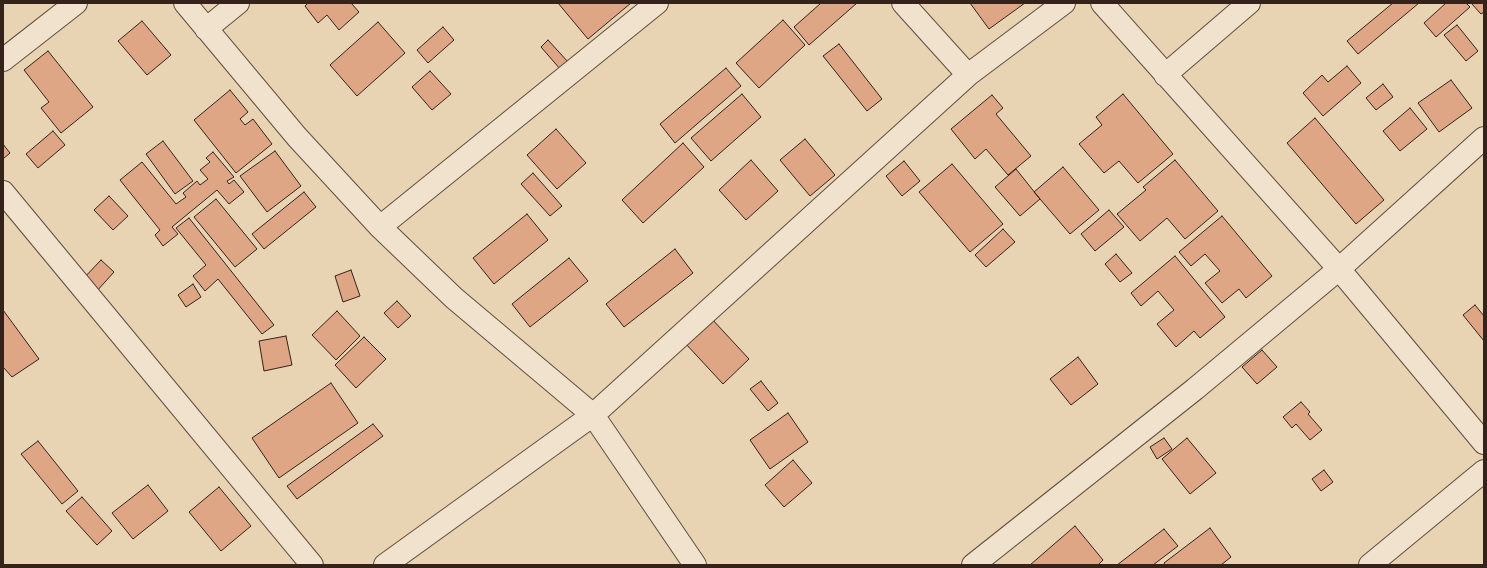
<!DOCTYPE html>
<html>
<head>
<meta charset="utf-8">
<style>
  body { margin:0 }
  #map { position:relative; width:1487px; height:568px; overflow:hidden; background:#e8d3b2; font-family:"IM FELL DW Pica",serif }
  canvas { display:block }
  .frame { position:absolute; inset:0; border:4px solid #34221b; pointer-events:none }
</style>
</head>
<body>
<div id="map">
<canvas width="1487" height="568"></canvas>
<div class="frame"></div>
</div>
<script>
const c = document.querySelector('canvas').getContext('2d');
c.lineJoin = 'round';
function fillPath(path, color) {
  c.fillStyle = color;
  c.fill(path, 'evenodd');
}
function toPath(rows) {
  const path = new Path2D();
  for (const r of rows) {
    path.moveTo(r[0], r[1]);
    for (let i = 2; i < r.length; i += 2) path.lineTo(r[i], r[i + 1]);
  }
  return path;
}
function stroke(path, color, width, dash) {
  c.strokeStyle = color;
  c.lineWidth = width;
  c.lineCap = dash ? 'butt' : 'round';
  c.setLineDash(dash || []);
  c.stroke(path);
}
const building = toPath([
  [308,3,351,3,359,12,339,30,327,15,318,23,305,6,308,3],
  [558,3,631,3,588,39,558,3],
  [821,3,857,3,809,45,794,27,821,3],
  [970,3,1025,3,989,29,970,3],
  [1393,3,1419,3,1358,54,1347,41,1393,3],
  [1446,3,1466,3,1470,7,1436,37,1424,23,1446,3],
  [1471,3,1484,3,1484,12,1481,14,1471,3],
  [783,20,805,45,759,88,736,63,783,20],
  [142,21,171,55,147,75,118,41,142,21],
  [378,22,405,53,357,96,330,65,378,22],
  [1457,25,1478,51,1466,61,1444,35,1457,25],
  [443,27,454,40,428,63,417,50,443,27],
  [548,40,569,63,561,70,541,47,548,40],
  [839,44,882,99,867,111,823,56,839,44],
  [48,51,93,107,61,133,41,108,49,102,24,70,48,51],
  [1347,66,1361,83,1323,116,1303,93,1322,75,1328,82,1347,66],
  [726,68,741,86,675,143,660,124,726,68],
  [430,71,451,94,432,110,412,87,430,71],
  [1451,80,1472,108,1439,132,1418,103,1451,80],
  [1383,84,1393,97,1376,110,1366,98,1383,84],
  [230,90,248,112,240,119,245,125,253,119,272,144,236,173,194,120,230,90],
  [742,94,761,117,711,161,691,138,742,94],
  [1123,94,1173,154,1138,183,1119,161,1104,173,1079,144,1102,125,1096,117,1123,94],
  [992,95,1003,108,996,114,1031,156,1008,175,986,149,975,159,951,129,992,95],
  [1410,108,1427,129,1400,151,1383,131,1410,108],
  [1315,118,1384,200,1356,224,1287,143,1315,118],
  [556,129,586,163,557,189,527,155,556,129],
  [53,131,65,145,38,168,26,154,53,131],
  [805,139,835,175,810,196,780,160,805,139],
  [163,141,193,181,175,194,146,154,163,141],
  [683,143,704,167,643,223,622,200,683,143],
  [3,144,10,153,3,159,3,144],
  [275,151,301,186,267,212,240,176,275,151],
  [213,152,234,177,227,181,229,184,234,180,244,192,229,204,217,190,172,227,178,234,163,246,155,235,160,230,120,180,142,162,176,204,186,197,183,193,197,181,200,185,208,179,200,170,210,162,206,158,213,152],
  [751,160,778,191,746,220,719,190,751,160],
  [1175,160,1218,211,1185,239,1167,218,1140,241,1117,214,1146,190,1143,187,1175,160],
  [904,161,920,181,902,196,886,176,904,161],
  [952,164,1003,224,970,252,919,192,952,164],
  [1063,167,1099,210,1070,234,1034,192,1063,167],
  [1016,169,1040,199,1020,216,995,187,1016,169],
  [533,173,562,206,550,216,521,184,533,173],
  [304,192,316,207,264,249,252,234,304,192],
  [109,196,128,216,113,230,94,210,109,196],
  [216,199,257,249,235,267,194,217,216,199],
  [1109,210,1124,227,1095,251,1081,234,1109,210],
  [527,214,548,240,494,284,473,258,527,214],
  [1222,216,1272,276,1246,298,1239,289,1222,303,1205,283,1220,271,1205,254,1191,266,1179,252,1222,216],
  [189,218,274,325,262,334,218,279,205,291,193,276,206,265,176,228,189,218],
  [1003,229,1015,242,986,267,975,255,1003,229],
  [675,249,693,273,624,327,606,304,675,249],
  [1116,254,1132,273,1120,282,1105,264,1116,254],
  [1175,256,1225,317,1200,338,1194,331,1176,347,1157,324,1174,310,1158,291,1141,306,1131,293,1175,256],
  [569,258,588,281,530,327,512,304,569,258],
  [101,260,114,272,96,292,82,280,101,260],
  [351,270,360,296,343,302,335,276,351,270],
  [193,284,201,297,186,307,178,295,193,284],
  [397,301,411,316,398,328,384,313,397,301],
  [1475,305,1484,316,1484,341,1463,315,1475,305],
  [3,310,39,359,12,377,3,367,3,310],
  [337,311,360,336,336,360,312,335,337,311],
  [711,318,749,359,723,384,685,343,711,318],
  [286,336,292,365,264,371,259,341,286,336],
  [364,337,386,359,356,388,335,365,364,337],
  [1262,350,1277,367,1257,384,1242,367,1262,350],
  [1078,357,1098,384,1071,405,1050,379,1078,357],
  [761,381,778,403,768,411,750,389,761,381],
  [331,383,358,423,279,478,252,438,331,383],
  [1301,402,1310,412,1308,414,1322,430,1310,440,1296,424,1292,428,1283,417,1301,402],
  [788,413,808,442,770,469,750,440,788,413],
  [373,424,383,436,297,499,287,486,373,424],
  [1164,438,1172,449,1157,459,1150,447,1164,438],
  [1187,438,1216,473,1190,494,1162,459,1187,438],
  [38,441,78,491,62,504,21,454,38,441],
  [793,460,812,483,784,507,765,485,793,460],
  [1324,470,1333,482,1321,491,1312,479,1324,470],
  [148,485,168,511,133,539,112,513,148,485],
  [219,487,251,526,221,551,189,512,219,487],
  [82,497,112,531,97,545,66,511,82,497],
  [1075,526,1103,560,1098,565,1030,565,1075,526],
  [1210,528,1231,557,1221,565,1165,565,1164,563,1210,528],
  [1164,529,1178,546,1153,565,1117,565,1164,529]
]);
fillPath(building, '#dea684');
stroke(building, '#34221b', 1);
const minor = toPath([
  [185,3,297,137,380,227,454,298,593,415,695,565],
  [903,3,968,75],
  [1102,3,1339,269,1484,443],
  [206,29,238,3],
  [3,60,76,3],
  [1165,75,1249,3],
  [3,192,312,565],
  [380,227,657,3],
  [385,565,593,415,968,75,1064,3],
  [973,565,1195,389,1339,269,1484,138],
  [1370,565,1484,471]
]);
stroke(minor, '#614e41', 24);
stroke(minor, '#f0e2cd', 22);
</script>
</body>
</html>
